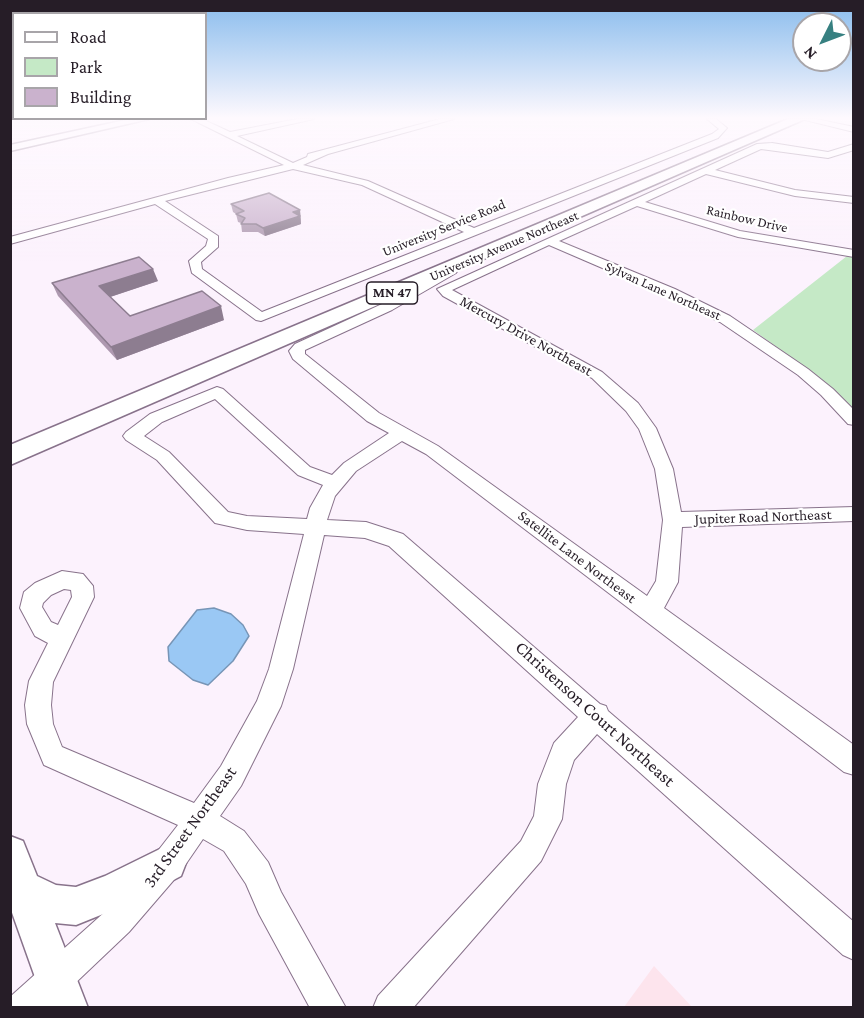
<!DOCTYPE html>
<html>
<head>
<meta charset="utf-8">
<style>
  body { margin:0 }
  #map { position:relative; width:864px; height:1018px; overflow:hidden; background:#fcf2fd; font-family:"Crimson Pro",serif }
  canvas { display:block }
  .frame { position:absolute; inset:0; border:12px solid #261d27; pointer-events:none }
  .legend { position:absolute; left:12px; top:12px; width:195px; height:108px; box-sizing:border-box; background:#fff; border:2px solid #a8a5a9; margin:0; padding:8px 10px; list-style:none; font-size:18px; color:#261d27 }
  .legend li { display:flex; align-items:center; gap:12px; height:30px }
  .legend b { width:30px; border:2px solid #a8a5a9 }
  .north { position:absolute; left:792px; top:12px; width:60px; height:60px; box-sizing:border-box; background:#fff; border:2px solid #a8a5a9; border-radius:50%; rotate:228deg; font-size:16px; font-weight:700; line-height:24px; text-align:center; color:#261d27 }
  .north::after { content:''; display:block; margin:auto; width:21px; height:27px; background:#378081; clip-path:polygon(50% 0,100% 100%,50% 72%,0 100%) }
</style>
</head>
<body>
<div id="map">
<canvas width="864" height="1018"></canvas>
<div class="frame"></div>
<ul class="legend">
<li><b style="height:8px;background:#fff"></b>Road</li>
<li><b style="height:16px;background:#c5e9c6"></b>Park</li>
<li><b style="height:16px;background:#cab2cd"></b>Building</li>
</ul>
<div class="north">N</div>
</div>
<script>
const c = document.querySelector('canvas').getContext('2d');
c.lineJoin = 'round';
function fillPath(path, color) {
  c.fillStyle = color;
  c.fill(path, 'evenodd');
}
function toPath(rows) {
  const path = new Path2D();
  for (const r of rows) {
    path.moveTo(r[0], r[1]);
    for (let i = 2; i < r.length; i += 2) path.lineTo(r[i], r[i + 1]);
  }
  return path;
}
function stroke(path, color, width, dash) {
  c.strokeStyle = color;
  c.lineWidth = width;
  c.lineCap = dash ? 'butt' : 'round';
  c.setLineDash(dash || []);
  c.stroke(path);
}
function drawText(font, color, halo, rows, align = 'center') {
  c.font = font + ' "Crimson Pro",serif';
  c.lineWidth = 4.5;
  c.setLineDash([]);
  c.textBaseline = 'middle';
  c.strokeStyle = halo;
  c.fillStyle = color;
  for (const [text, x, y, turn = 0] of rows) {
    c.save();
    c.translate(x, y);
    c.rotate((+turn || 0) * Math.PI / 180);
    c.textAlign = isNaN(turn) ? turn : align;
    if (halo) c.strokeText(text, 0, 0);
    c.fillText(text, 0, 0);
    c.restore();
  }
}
fillPath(toPath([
  [654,966,692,1007,624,1007]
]), '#fde4ed');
fillPath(toPath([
  [847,256,853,257,853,410,811,372,753,330]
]), '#c5e9c6');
const water = toPath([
  [214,608,231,614,243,625,249,636,233,661,208,685,193,680,169,661,168,647,197,610,214,608]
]);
fillPath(water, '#9ac8f4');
stroke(water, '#7795b6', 1.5);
const minor = toPath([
  [191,119,202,119,230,132,297,119,314,119,237,136,293,163,307,157,308,154,440,119,454,119,328,154,303,165,368,181,474,228,712,134,719,129,707,119,716,119,727,128,718,138,261,321,256,320,192,273,189,261,206,246,208,239,155,204,10,244,10,237,228,178,284,165,191,119],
  [293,169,362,185,464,232,262,312,202,269,201,262,218,247,218,236,165,201,293,169],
  [801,119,816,119,854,127,854,132,801,119],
  [772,143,828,152,854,144,854,150,828,158,761,149,715,170,795,190,854,197,854,203,795,196,706,174,645,202,740,231,854,250,854,257,738,237,637,206,559,241,675,289,730,316,808,369,833,389,854,410,854,425,848,424,821,395,798,375,720,322,665,295,549,245,452,290,602,372,638,403,656,428,673,469,681,512,854,507,854,521,682,527,678,582,664,608,854,745,854,775,844,772,426,454,402,441,356,471,335,496,327,520,366,522,403,534,600,704,606,706,608,711,854,922,854,960,843,955,597,734,574,760,566,784,562,819,541,861,413,1008,373,1008,378,996,521,841,534,816,538,784,554,743,578,717,389,546,365,538,324,535,293,669,281,706,241,786,220,816,244,831,268,862,281,892,346,1008,310,1008,259,914,246,884,224,851,203,839,179,874,129,932,49,1008,10,1008,11,996,107,910,157,852,178,825,44,765,27,724,25,705,29,681,48,643,35,636,20,608,24,592,35,583,62,571,83,574,93,586,94,597,53,682,51,705,53,724,62,747,194,803,221,766,257,701,269,669,304,534,247,530,215,523,157,460,126,440,123,436,126,432,150,414,217,387,223,389,310,467,332,475,344,463,389,433,367,421,293,359,289,351,295,344,382,304,448,267,456,267,458,270,456,273,392,310,305,350,305,354,379,413,438,446,647,596,656,581,663,520,655,469,639,429,626,411,592,378,443,296,437,289,757,144,772,143],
  [215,399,298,475,323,485,310,508,307,519,247,516,228,512,169,452,144,436,162,422,215,399],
  [64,589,71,590,72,597,58,625,51,622,42,607,43,603,51,595,64,589]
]);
const tertiary = toPath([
  [130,119,149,119,10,151,10,145,130,119],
  [10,836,23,841,37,876,56,885,76,887,105,876,168,845,181,850,186,863,181,876,128,904,76,925,55,923,88,1008,46,1008,10,907,10,836]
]);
const primary = toPath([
  [788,119,805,119,10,465,10,445,788,119]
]);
stroke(minor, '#88728b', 2);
stroke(tertiary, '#88728b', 3);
stroke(primary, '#88728b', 3);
fillPath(minor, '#fff');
fillPath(tertiary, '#fff');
fillPath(primary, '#fff');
fillPath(toPath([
  [231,204,300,210,301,224,265,236,258,232,242,232,241,223,238,222,236,214,233,212],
  [158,281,110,297,130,316,224,320,117,360,58,296,52,283]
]), '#ae99b0');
fillPath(toPath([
  [300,210,301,224,265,236,263,228,293,212],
  [153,269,158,281,104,299,99,286],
  [221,306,224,320,117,360,111,347]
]), '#8d7d90');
const building = toPath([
  [269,193,300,210,293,212,300,216,263,228,256,224,241,224,245,218,236,214,244,211,231,204,269,193],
  [139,257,153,269,99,286,130,316,202,291,221,306,111,347,52,283,139,257]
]);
fillPath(building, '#cab2cd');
stroke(building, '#8d7d90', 1.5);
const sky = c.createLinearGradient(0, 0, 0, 262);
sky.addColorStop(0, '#89bced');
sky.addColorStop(0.45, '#fef9fe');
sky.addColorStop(1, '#fef9fe00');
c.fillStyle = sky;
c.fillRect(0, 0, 864, 262);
drawText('14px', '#261d27', '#fff', [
  ["Rainbow Drive",747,219,13],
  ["University Service Road",444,228,-22],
  ["University Avenue Northeast",504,246,-23],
  ["Sylvan Lane Northeast",663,291,24]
]);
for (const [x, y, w] of [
  [392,293,51]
]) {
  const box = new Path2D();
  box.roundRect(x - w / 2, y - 11, w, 22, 4.5);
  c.fillStyle = '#fff';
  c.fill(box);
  stroke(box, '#261d27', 1.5);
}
drawText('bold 14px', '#261d27', null, [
  ["MN 47",392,293]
]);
drawText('15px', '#261d27', '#fff', [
  ["Mercury Drive Northeast",526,336,29],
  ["Jupiter Road Northeast",763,517,-2],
  ["Satellite Lane Northeast",577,557,37]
]);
drawText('18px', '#261d27', '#fff', [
  ["Christenson Court Northeast",595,714,42],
  ["3rd Street Northeast",190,827,-54]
]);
</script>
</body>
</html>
